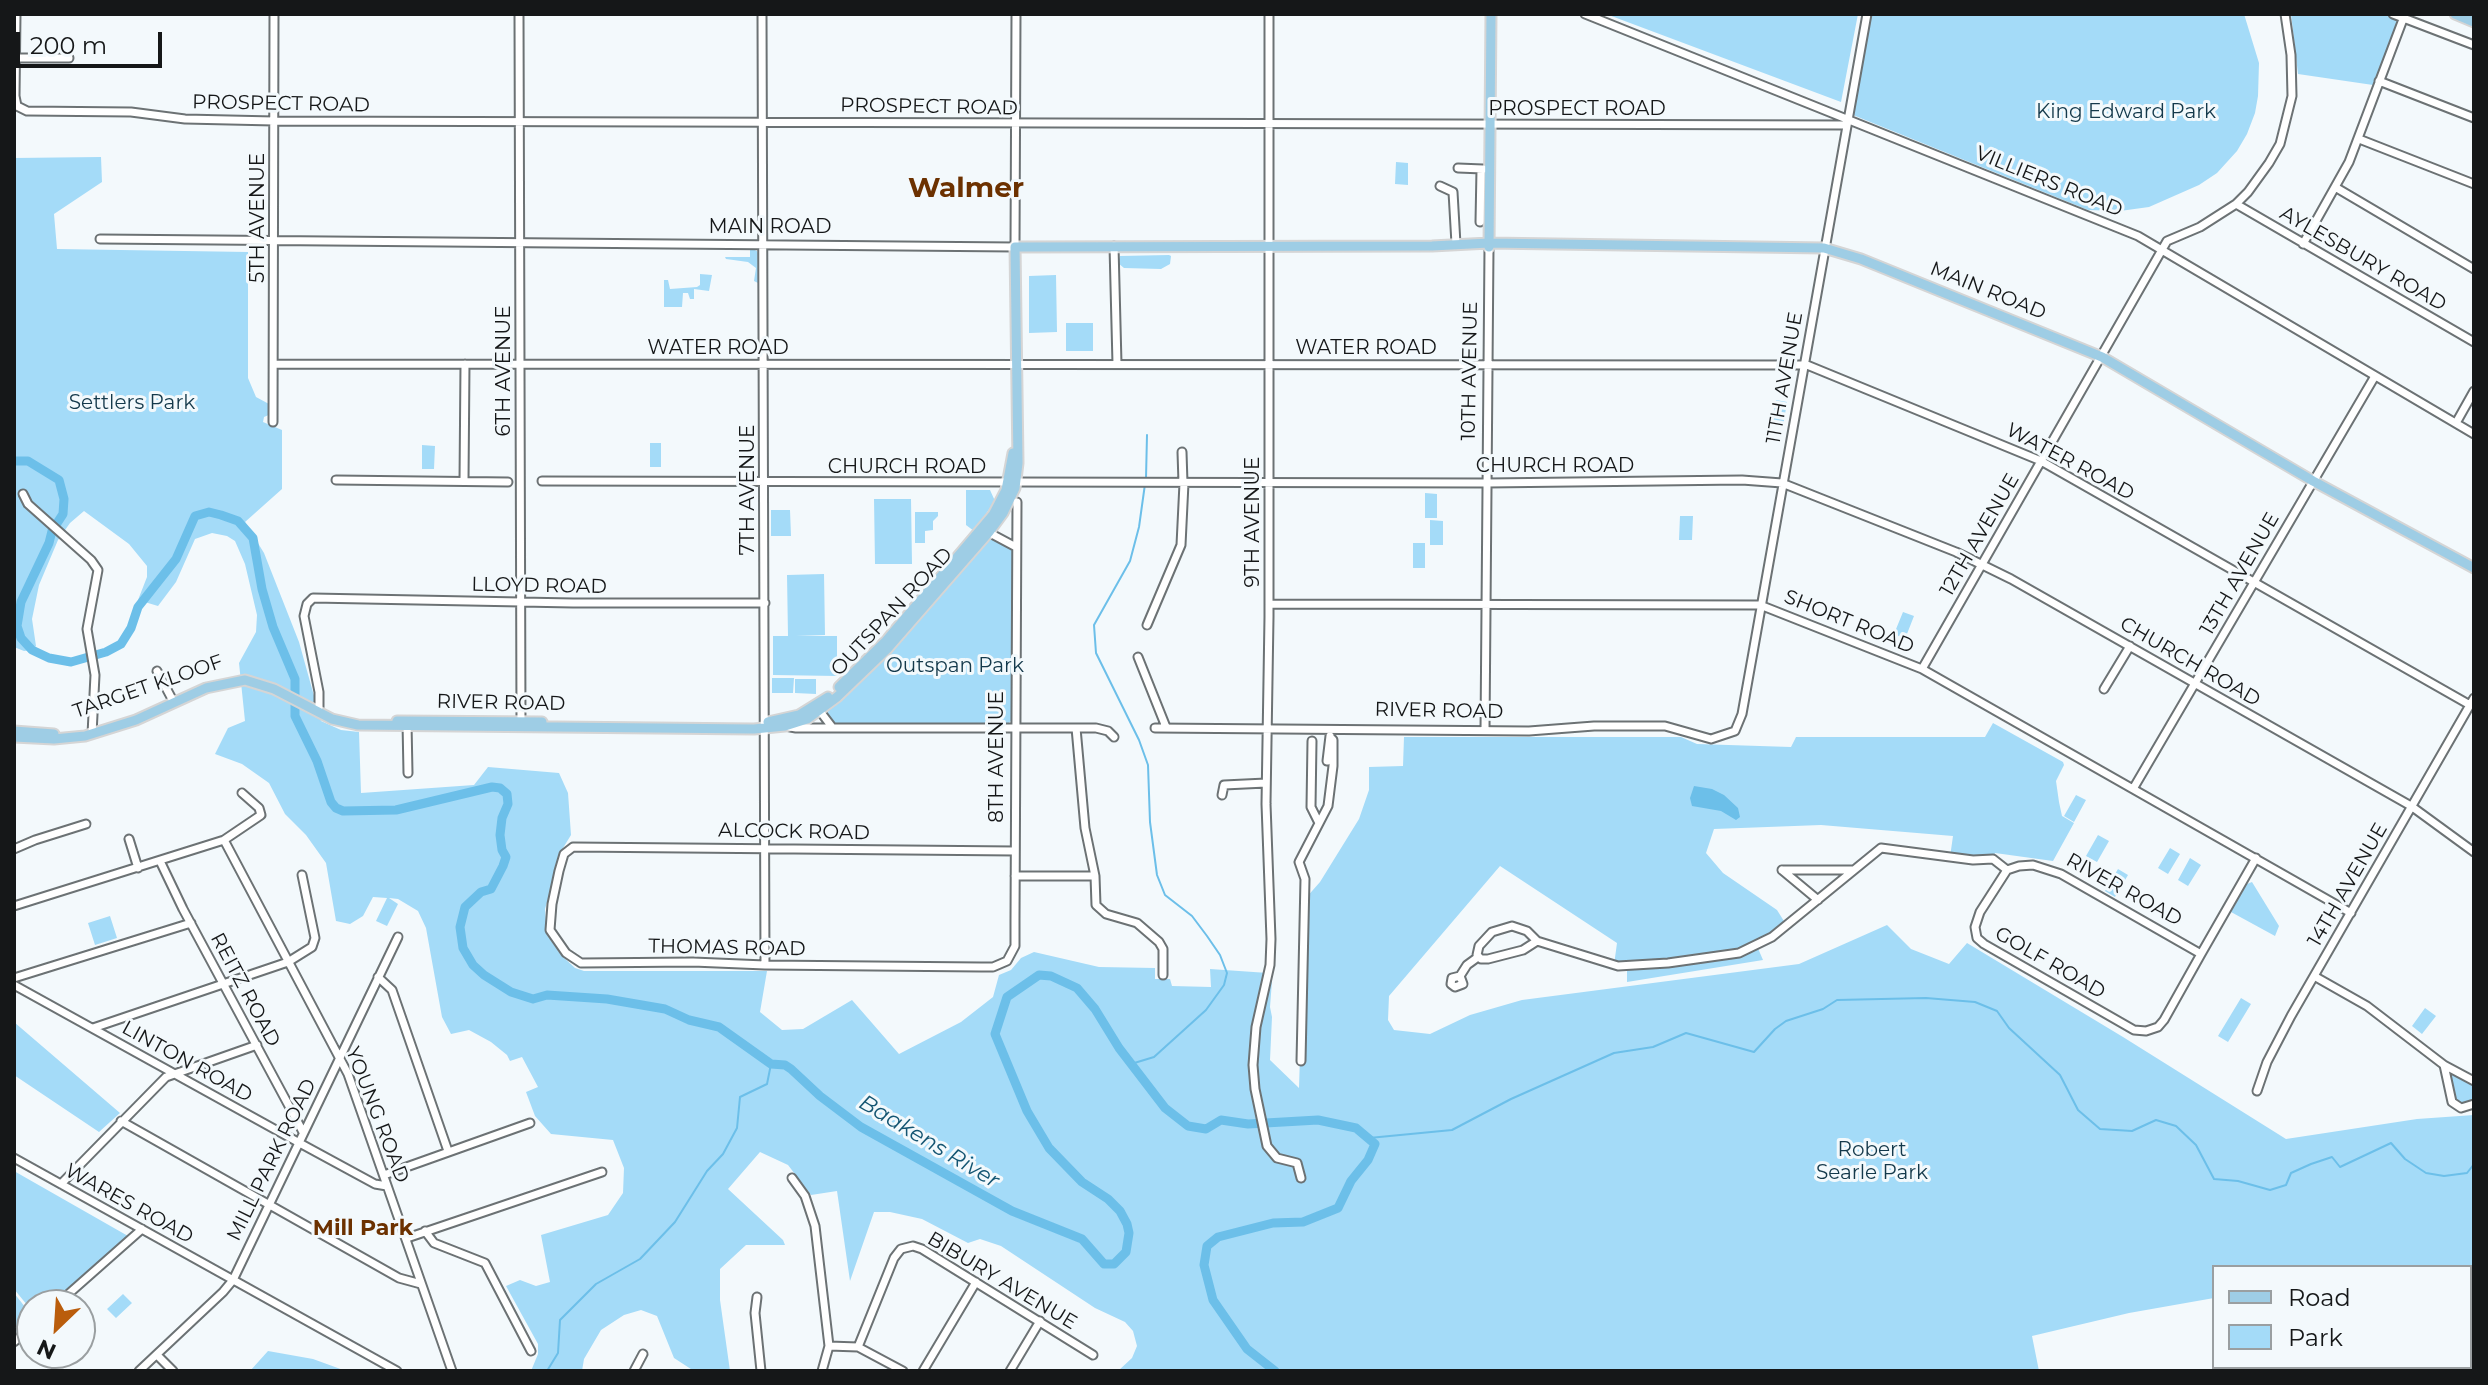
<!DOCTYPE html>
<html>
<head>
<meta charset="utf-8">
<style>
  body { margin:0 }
  #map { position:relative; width:2488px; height:1385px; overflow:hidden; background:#f3f9fc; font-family:Montserrat,sans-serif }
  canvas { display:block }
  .frame { position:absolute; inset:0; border:16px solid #151718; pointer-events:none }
  .legend { position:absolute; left:2212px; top:1265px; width:260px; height:104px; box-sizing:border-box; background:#f3f9fc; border:2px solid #9a9fa1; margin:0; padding:10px 14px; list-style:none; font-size:24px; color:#151718 }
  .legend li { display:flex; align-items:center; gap:16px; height:40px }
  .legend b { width:40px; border:2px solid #9a9fa1 }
  .north { position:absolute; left:16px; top:1289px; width:80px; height:80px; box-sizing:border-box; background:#f3f9fc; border:2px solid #9a9fa1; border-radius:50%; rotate:205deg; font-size:22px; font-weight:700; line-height:32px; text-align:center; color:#151718 }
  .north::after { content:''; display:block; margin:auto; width:28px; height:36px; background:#ba5d0c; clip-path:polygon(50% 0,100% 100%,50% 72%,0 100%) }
  .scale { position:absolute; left:16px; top:32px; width:146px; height:36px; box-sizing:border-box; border:4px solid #151718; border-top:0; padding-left:10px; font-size:24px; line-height:28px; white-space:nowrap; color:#151718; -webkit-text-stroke:6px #f3f9fc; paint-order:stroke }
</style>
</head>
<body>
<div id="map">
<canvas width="2488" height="1385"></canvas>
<div class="frame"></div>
<ul class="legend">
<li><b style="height:10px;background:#9ecde5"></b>Road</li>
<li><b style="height:22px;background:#a4dbf8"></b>Park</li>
</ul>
<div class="north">N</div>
<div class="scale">200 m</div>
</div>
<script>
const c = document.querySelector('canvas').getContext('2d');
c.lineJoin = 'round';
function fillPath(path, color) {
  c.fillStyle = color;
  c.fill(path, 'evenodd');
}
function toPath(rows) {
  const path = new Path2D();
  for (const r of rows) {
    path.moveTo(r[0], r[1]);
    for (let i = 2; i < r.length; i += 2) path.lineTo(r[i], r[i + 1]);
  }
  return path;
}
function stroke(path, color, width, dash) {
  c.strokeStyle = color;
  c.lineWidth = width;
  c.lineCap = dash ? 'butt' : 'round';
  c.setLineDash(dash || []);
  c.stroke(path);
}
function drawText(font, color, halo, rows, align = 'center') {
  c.font = font + ' Montserrat,sans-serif';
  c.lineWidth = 6;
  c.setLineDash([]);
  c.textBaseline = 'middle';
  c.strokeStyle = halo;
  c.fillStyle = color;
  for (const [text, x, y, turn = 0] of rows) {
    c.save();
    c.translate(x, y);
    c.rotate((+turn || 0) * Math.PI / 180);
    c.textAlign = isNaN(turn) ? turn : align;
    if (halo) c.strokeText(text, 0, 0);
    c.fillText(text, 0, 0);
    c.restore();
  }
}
fillPath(toPath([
  [1606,14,1858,14,1841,102],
  [1872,14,2244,14,2259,63,2258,96,2255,113,2247,134,2237,151,2217,173,2199,185,2149,207,2120,211,2088,210,1853,115],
  [2291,14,2388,14,2399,18,2373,85,2298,74],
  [101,157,102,182,54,214,57,249,248,252,248,378,256,397,269,404,271,414,264,417,263,422,282,430,282,489,245,522,264,553,299,642,321,721,341,730,359,732,361,793,474,785,488,767,559,773,568,793,571,835,563,848,545,909,547,935,561,955,575,968,584,971,767,971,760,1012,782,1030,803,1029,852,1000,899,1054,961,1022,993,997,999,975,1011,970,1021,958,1034,952,1099,967,1155,968,1155,979,1170,979,1172,986,1211,987,1210,969,1268,973,1272,981,1270,1007,1272,1017,1270,1060,1299,1088,1305,899,1320,882,1359,819,1369,790,1369,767,1403,766,1404,737,1681,737,1697,744,1791,747,1796,737,1985,737,1993,723,2063,762,2064,765,2056,781,2059,802,2062,816,2074,823,2053,861,1995,853,1993,859,1950,857,1953,836,1821,825,1714,829,1706,853,1723,873,1777,910,1787,926,1757,946,1763,960,1627,982,1627,966,1614,965,1617,943,1500,866,1389,996,1388,1020,1394,1030,1430,1034,1470,1015,1522,1000,1799,964,1887,925,1911,949,1949,964,1967,943,2123,1037,2286,1139,2417,1119,2474,1115,2474,1371,2313,1371,2312,1367,2470,1367,2470,1267,2214,1267,2214,1298,2129,1313,2032,1336,2039,1371,1118,1371,1132,1358,1137,1346,1133,1331,1125,1322,1095,1308,1001,1246,980,1239,968,1243,922,1219,890,1212,874,1212,850,1281,837,1191,811,1195,788,1165,760,1152,728,1189,783,1240,785,1245,746,1245,720,1269,720,1300,730,1371,694,1371,674,1358,657,1316,641,1310,624,1315,601,1330,584,1359,582,1371,531,1371,538,1354,538,1344,506,1286,520,1280,536,1286,550,1282,541,1235,608,1215,623,1193,624,1168,613,1140,551,1134,535,1116,526,1092,538,1087,522,1057,510,1061,507,1055,491,1042,469,1030,451,1034,442,1017,426,928,418,911,398,899,389,898,398,904,387,926,376,921,387,898,373,897,363,916,350,924,336,921,326,863,306,835,285,814,269,783,242,764,215,754,228,728,245,721,239,663,256,632,257,615,245,564,235,541,227,536,212,533,195,539,176,582,158,606,138,600,147,577,147,566,129,544,84,511,70,523,58,540,39,585,32,619,36,646,32,650,24,651,14,647,14,158],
  [1396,162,1408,163,1408,185,1395,184],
  [750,248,757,251,760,257,760,284,754,281,756,268,748,262,726,259,725,257,750,257],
  [1169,255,1171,256,1170,264,1161,269,1124,268,1118,263,1120,256],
  [700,274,712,275,709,291,694,289,694,299,690,299,688,293,683,293,682,307,664,307,664,280,668,280,670,289,697,287,700,285],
  [1056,275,1057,332,1029,333,1029,276],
  [1066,323,1093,323,1093,351,1066,351],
  [1776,400,1787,402,1783,427,1771,425],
  [650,443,661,443,661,467,650,467],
  [422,445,435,446,434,469,422,469],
  [966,490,990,490,995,501,974,531,966,525],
  [1425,493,1437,494,1437,518,1425,518],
  [874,499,911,499,912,564,875,564],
  [771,510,790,510,791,536,771,536],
  [915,512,938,512,938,516,933,521,933,530,925,531,925,543,915,543],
  [1680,516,1693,516,1692,540,1679,540],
  [1430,520,1443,521,1443,545,1430,545],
  [993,538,1010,547,1014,555,1011,721,1006,725,834,725,827,716,828,709,987,540],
  [1413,543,1425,543,1425,568,1413,568],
  [824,574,825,635,796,636,837,636,837,676,773,675,773,636,788,636,787,575],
  [1903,612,1914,616,1905,639,1894,634],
  [772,678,794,678,793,693,772,693],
  [795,679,816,679,816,694,795,693],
  [2076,795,2086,800,2074,822,2064,816],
  [2098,835,2109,841,2097,862,2086,856],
  [2170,848,2180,854,2168,874,2158,868],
  [2190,858,2201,865,2188,886,2178,880],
  [2118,869,2128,875,2115,897,2105,891],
  [2252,882,2279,926,2275,936,2231,912,2247,884],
  [110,916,117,938,95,945,88,923],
  [2241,998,2251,1004,2228,1042,2218,1036],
  [2425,1008,2436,1016,2422,1034,2412,1026],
  [14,1022,120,1113,99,1132,14,1075],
  [2450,1070,2474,1084,2473,1101,2464,1105,2453,1098,2447,1072],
  [14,1171,128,1236,48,1305,32,1305,32,1311,14,1289],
  [14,1293,29,1312,26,1319,30,1320,14,1334],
  [123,1294,132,1303,116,1318,107,1309],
  [268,1351,313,1359,346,1371,250,1371]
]), '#a4dbf8');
fillPath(toPath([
  [1694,786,1712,789,1724,795,1738,808,1740,817,1736,820,1721,811,1692,806,1690,798]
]), '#6cbfe9');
stroke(toPath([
  [1146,478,1147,435],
  [1131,1064,1154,1057,1206,1010,1224,985,1227,973,1220,955,1207,936,1192,916,1165,895,1157,875,1150,822,1148,765,1139,740,1096,653,1094,625,1130,561,1139,527,1145,484],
  [1369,1138,1452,1130,1511,1099,1614,1053,1653,1047,1686,1033,1754,1052,1775,1029,1786,1021,1823,1009,1837,1000,1926,998,1975,1002,1997,1011,2009,1028,2060,1075,2078,1110,2100,1129,2132,1131,2156,1120,2176,1126,2196,1145,2214,1179,2238,1181,2270,1190,2286,1185,2291,1173,2311,1164,2332,1157,2340,1167,2391,1143,2405,1159,2426,1173,2444,1176,2467,1173,2474,1164],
  [547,1371,558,1353,560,1320,596,1284,640,1259,675,1222,707,1171,723,1154,737,1128,740,1097,767,1084,771,1064]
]), '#6cbfe9', 2);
stroke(toPath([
  [14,461,28,461,59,480,64,499,63,514,52,531,49,543,21,602,17,626,21,638,32,650,49,658,71,662,106,652,121,644,131,628,138,607,176,559,195,516,209,512,221,515,238,521,253,538,262,589,273,627,295,679,295,716,317,761,331,802,336,808,343,811,396,810,492,787,500,788,507,794,508,804,502,818,500,835,502,850,506,857,503,866,491,889,481,892,465,907,460,927,463,948,473,965,484,975,511,992,533,999,547,995,607,999,665,1009,689,1020,719,1027,771,1064,785,1065,791,1069,820,1096,861,1127,1012,1211,1082,1239,1104,1264,1114,1264,1126,1252,1129,1233,1127,1224,1120,1211,1108,1199,1082,1182,1049,1148,1027,1111,995,1034,1007,997,1039,975,1051,976,1077,988,1095,1009,1119,1048,1165,1108,1188,1126,1206,1129,1221,1120,1248,1124,1318,1120,1356,1128,1375,1144,1368,1160,1351,1181,1338,1208,1303,1222,1273,1223,1218,1237,1207,1246,1204,1265,1213,1300,1247,1349,1275,1371]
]), '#6cbfe9', 9);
const minor = toPath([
  [16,14,15,96,17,106,27,111,131,112,185,119,274,121,1847,125],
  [519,14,521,724],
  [762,14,765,965],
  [1269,14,1269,617,1266,804,1271,939,1270,965,1256,1027,1253,1065,1255,1089,1267,1146,1277,1158,1297,1163,1301,1178],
  [1585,14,2138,236,2474,434],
  [2393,14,2474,45],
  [16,58,69,58],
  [2379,81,2474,118],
  [2359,139,2474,184],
  [1458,168,1483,169],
  [1440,186,1453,192,1456,244],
  [2335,187,2474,269],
  [2236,204,2474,342],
  [1480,222,1481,169],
  [100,239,1015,247,1016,14],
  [2303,244,2349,162,2405,14],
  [1114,246,1117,364],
  [275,364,1807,365,2041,461,2470,705],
  [273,422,274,14],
  [2456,423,2474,391],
  [1182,452,1183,483],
  [336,480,508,482],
  [464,481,465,364],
  [542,481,1487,483,1742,480,1782,483,1956,552,2011,579,2411,806,2474,852],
  [23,494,28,504,91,560,98,570,87,629,95,675,92,734],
  [986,531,1016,547],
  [1269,604,1760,605,1922,669,2351,913],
  [1147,625,1181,545,1184,483],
  [1138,657,1166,727],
  [1922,669,2167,241,2200,227,2236,204,2248,192,2269,163,2280,144,2292,96,2291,55,2285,14],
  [157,671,172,699],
  [2104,689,2130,646],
  [816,706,832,727],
  [319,707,319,692,304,616,307,604,313,598,573,603,765,603],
  [407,723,408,773],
  [785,726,796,728,1096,728,1108,731,1114,737],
  [1076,728,1085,828,1095,876,1096,905,1106,914,1137,923,1159,942,1163,949,1163,975],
  [1155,728,1529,731,1594,726,1665,726,1711,739,1735,731,1742,714,1867,14],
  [1485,729,1489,248],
  [1312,741,1311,807,1319,823],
  [1327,761,1330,736],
  [2133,789,2375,376],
  [1222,795,1224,785,1266,783],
  [129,839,138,868],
  [224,840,348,1074,452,1371],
  [14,849,35,840,86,824],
  [1015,851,573,847,564,854,559,871,552,904,550,930,566,953,581,963,693,962,765,965,981,967,993,967,1007,961,1015,946,1015,920,1017,502],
  [160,861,183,909,303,1132],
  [1782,870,1853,870],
  [1782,870,1818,900],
  [1015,876,1095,876],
  [14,906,224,840,261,815,259,808,242,793],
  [1537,941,1523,950,1488,959,1481,959,1477,955,1479,946,1492,932,1512,926,1527,931,1537,941,1618,966,1668,963,1739,953,1772,937,1881,848,1973,860,1993,859,2007,870],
  [2201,954,2061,874,2033,865,2019,866,2007,870,1980,912,1975,927,1977,938,1984,944,2134,1030,2146,1031,2158,1027,2164,1020,2201,954,2256,858],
  [1460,976,1463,984,1455,987,1451,984,1452,978,1460,976,1467,965,1478,957],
  [2314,976,2367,1006,2444,1065,2474,1081],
  [378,977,392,990,448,1151],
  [14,978,191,923],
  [14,985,305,1146,375,1184,387,1186],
  [93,1028,288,962,312,947,315,938,302,875],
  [1301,1061,1305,879,1299,862,1328,806,1333,766,1333,740,1330,737],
  [2444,1065,2452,1102,2461,1108,2474,1104],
  [2257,1091,2267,1062,2291,1016,2474,698],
  [121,1121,399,1278,421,1284],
  [14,1158,397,1371],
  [384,1175,530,1123],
  [792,1178,805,1196,815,1226,829,1346,822,1371],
  [61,1184,166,1077,257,1045],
  [425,1231,434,1243,485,1263,531,1351],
  [407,1238,602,1172],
  [757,1297,755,1313,761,1371],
  [56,1305,142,1229],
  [14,1342,32,1326],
  [829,1346,858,1347,903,1371],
  [858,1347,894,1258,901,1249,913,1246,922,1249,1093,1355],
  [157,1355,173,1371],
  [139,1371,223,1292,233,1280,398,937],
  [634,1371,643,1354],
  [923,1371,976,1282],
  [1010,1371,1040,1321]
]);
const major = toPath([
  [2455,14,2474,22],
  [1489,247,1491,14],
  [839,687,886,641,993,515,1006,490,1013,453],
  [397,721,542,722],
  [768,722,799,715,828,697],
  [14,731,54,734],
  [14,737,54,739,85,736,136,720,206,688,245,680,274,689,332,719,358,725,754,729,785,726,807,719,837,697,887,649,989,532,1003,513,1015,488,1018,463,1015,247,1432,246,1489,243,1824,248,1861,259,2102,357,2313,481,2474,568]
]);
stroke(minor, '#6c7274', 11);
stroke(major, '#d5d5d5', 13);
stroke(minor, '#fff', 7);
stroke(major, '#9ecde5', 9);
drawText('20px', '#151718', '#f3f9fc', [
  ["PROSPECT ROAD",281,104,1],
  ["PROSPECT ROAD",929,107,1],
  ["PROSPECT ROAD",1577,109],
  ["VILLIERS ROAD",2049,182,22],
  ["5TH AVENUE",258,218,-90],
  ["MAIN ROAD",770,227],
  ["AYLESBURY ROAD",2363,259,30],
  ["MAIN ROAD",1988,291,22],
  ["WATER ROAD",718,348],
  ["WATER ROAD",1366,348],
  ["6TH AVENUE",504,371,-90],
  ["10TH AVENUE",1470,371,-89],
  ["11TH AVENUE",1785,378,-80],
  ["WATER ROAD",2070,462,28],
  ["CHURCH ROAD",1555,466],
  ["CHURCH ROAD",907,467],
  ["7TH AVENUE",748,490,-90],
  ["9TH AVENUE",1253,522,-90],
  ["12TH AVENUE",1980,535,-60],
  ["13TH AVENUE",2240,574,-60],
  ["LLOYD ROAD",539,586,1],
  ["OUTSPAN ROAD",892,612,-47],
  ["SHORT ROAD",1849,622,22],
  ["CHURCH ROAD",2190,662,30],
  ["TARGET KLOOF",148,687,-19],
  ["RIVER ROAD",501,703,1],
  ["RIVER ROAD",1439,711,1],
  ["8TH AVENUE",997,757,-90],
  ["ALCOCK ROAD",794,832,1],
  ["14TH AVENUE",2348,885,-60],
  ["RIVER ROAD",2124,890,29],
  ["THOMAS ROAD",727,948,1],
  ["GOLF ROAD",2050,963,30],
  ["REITZ ROAD",245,990,62],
  ["LINTON ROAD",187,1062,29],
  ["YOUNG ROAD",377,1115,69],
  ["MILL PARK ROAD",272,1160,-64],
  ["WARES ROAD",129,1204,29],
  ["BIBURY AVENUE",1002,1281,31]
]);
drawText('20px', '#14394b', '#f3f9fc', [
  ["King Edward Park",2126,112],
  ["Settlers Park",132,403],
  ["Outspan Park",955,666],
  ["Robert",1872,1150],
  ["Searle Park",1872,1173]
]);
drawText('italic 22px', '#155673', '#f3f9fc', [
  ["Baakens River",929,1142,31]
]);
drawText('bold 22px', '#6c3100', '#f3f9fc', [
  ["Mill Park",363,1229]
]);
drawText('bold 28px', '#6c3100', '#f3f9fc', [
  ["Walmer",966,189]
]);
</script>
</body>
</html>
